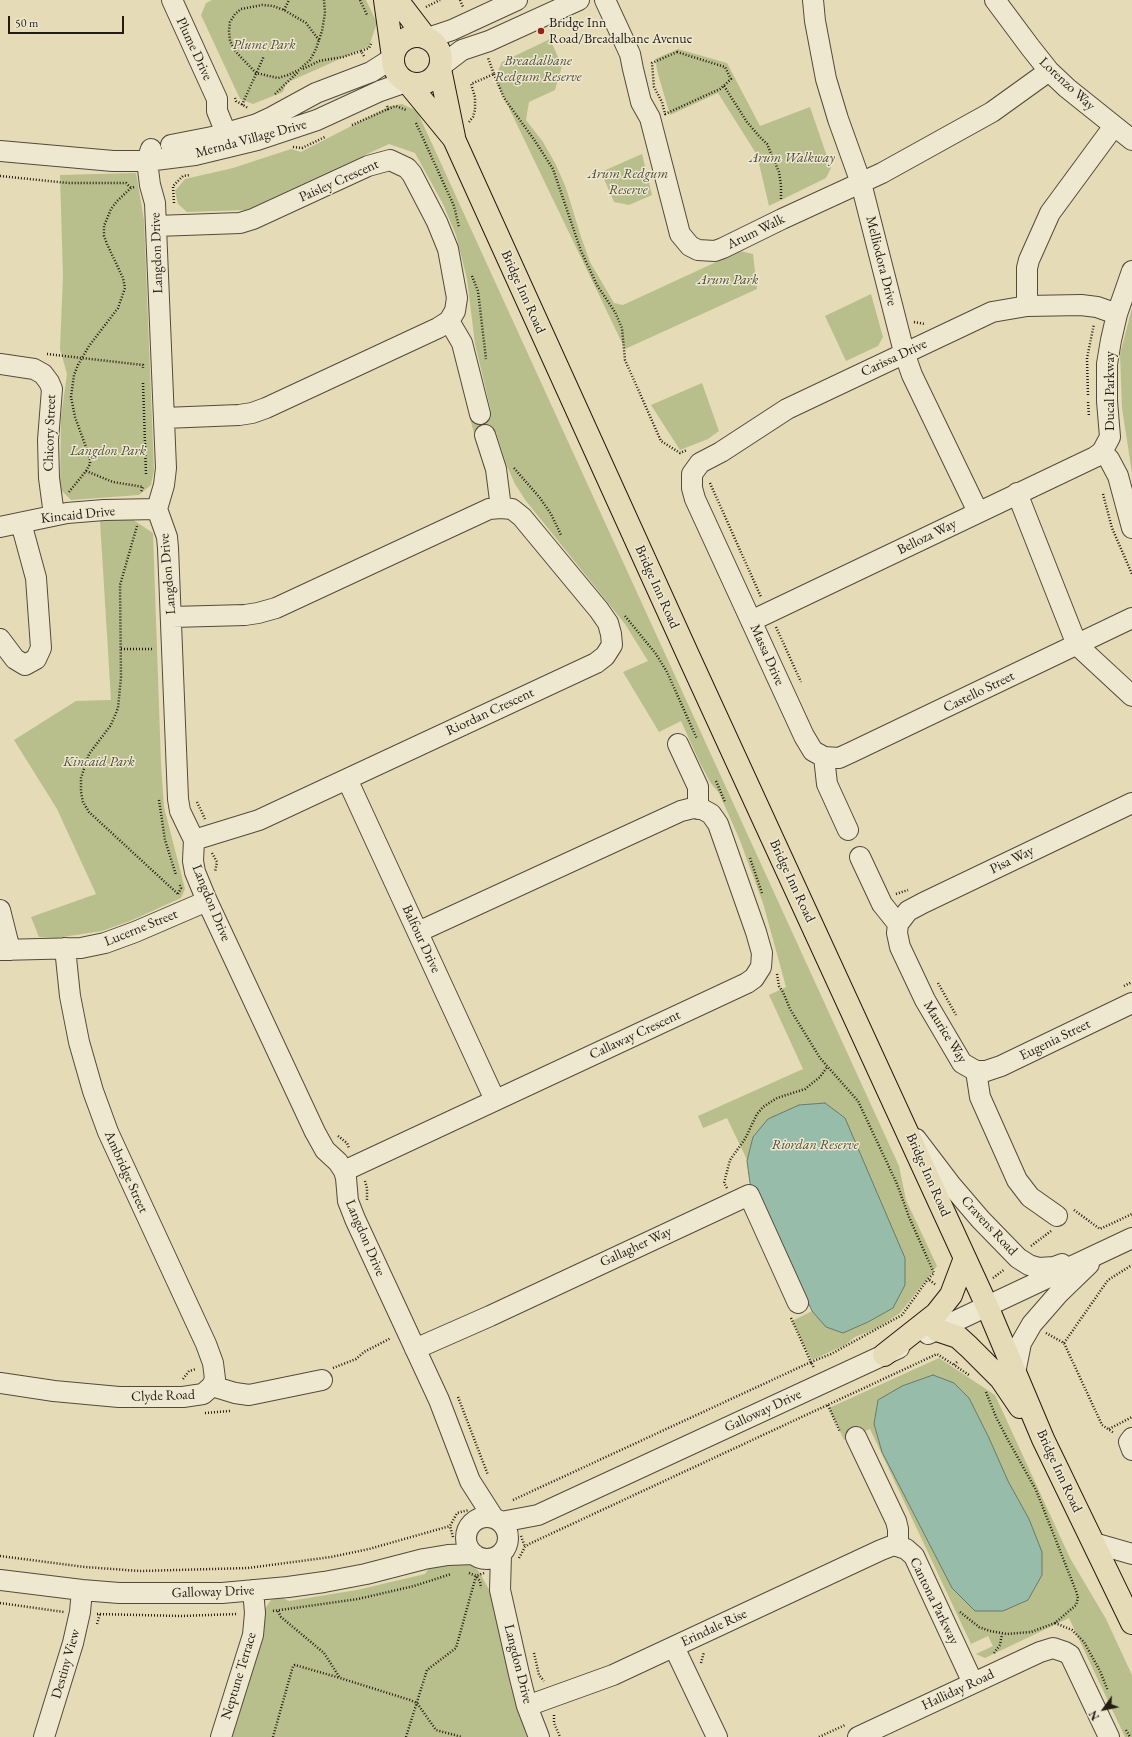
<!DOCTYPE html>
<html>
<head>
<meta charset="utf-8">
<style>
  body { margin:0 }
  #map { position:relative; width:1132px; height:1737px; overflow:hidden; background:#e5dbb7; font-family:"EB Garamond",serif }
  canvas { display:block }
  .north { position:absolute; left:1084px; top:1689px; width:40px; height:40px; -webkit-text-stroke:3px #eee8d0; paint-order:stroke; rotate:237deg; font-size:11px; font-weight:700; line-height:16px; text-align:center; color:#231a12 }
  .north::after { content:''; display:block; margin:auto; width:14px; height:18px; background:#231a12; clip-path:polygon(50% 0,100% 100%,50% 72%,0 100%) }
  .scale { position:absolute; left:8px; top:16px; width:116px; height:18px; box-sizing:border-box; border:2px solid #231a12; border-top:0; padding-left:5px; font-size:12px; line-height:14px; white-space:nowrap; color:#231a12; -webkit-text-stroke:3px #eee8d0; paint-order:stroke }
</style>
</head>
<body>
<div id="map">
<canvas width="1132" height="1737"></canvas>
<div class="north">N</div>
<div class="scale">50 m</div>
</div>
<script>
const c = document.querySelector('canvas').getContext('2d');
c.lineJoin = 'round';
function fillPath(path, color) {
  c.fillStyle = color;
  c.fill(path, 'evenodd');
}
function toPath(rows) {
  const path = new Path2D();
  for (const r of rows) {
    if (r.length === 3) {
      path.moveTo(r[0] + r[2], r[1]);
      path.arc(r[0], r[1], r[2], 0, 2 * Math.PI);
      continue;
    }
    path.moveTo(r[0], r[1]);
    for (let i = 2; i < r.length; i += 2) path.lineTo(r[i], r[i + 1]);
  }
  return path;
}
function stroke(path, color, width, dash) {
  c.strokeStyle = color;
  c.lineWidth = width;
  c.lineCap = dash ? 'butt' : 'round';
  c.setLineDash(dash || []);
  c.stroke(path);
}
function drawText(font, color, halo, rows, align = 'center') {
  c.font = font + ' "EB Garamond",serif';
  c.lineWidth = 3;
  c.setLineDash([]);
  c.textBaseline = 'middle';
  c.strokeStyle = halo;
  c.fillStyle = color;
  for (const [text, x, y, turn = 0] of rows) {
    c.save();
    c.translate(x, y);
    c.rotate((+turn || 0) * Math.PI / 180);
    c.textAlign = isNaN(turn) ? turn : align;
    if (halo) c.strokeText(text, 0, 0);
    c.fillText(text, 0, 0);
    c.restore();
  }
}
fillPath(toPath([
  [212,0,366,0,377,23,369,46,286,83,283,92,253,104,240,99,201,15,206,3],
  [550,39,562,66,555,90,529,102,526,120,543,142,556,165,566,188,581,237,590,262,614,303,623,305,740,251,753,254,757,289,625,349,496,81,496,75,502,62],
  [678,49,727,63,760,126,810,107,831,168,826,178,769,206,757,155,718,93,670,115,658,74,655,59],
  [402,104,417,111,899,1166,906,1200,937,1266,900,1313,877,1328,855,1337,845,1345,812,1360,792,1321,818,1308,727,1118,703,1128,698,1116,803,1069,769,995,786,987,763,903,739,838,719,793,710,782,699,761,681,721,659,732,623,672,648,661,625,624,526,501,515,484,507,466,496,432,475,437,470,418,491,411,475,344,467,279,456,235,443,204,415,153,389,144,246,210,187,212,178,204,175,191,185,179,233,168,291,149,301,152,390,106],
  [642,154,652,195,629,205,614,202,601,172],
  [136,173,144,220,154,470,151,485,139,495,71,500,60,489,61,417,67,374,60,349,63,276,60,175],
  [871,294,883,337,878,346,846,361,825,316],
  [1132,308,1132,473,1122,408,1120,354],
  [702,383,719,431,708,439,680,450,651,405],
  [132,519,153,533,161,764,164,807,185,889,181,898,130,921,102,931,56,938,39,937,31,917,96,894,57,809,14,740,76,701,111,700,100,521],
  [939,1358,995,1395,1070,1558,1106,1619,1132,1675,1132,1737,1125,1737,1069,1618,985,1658,976,1654,993,1646,988,1636,971,1644,870,1429,844,1440,829,1408],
  [468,1563,478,1570,491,1593,530,1737,228,1737,263,1612,271,1600,281,1597,289,1601,357,1590,425,1574,430,1566]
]), '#b8bf8c');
const water = toPath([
  [825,1103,845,1118,905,1258,905,1285,893,1308,868,1322,843,1333,826,1327,812,1311,788,1256,770,1225,750,1183,747,1161,753,1137,768,1119,799,1105,825,1103],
  [933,1375,954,1383,969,1398,989,1438,1008,1481,1029,1519,1042,1552,1042,1575,1028,1600,1003,1611,975,1611,952,1588,882,1452,874,1424,878,1400,902,1386,933,1375]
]);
fillPath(water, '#97bca9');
stroke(water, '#697b6d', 1);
const minor = toPath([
  [172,0,217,99,217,111,226,133,235,142],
  [605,0,630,54,633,69,641,102,650,118,680,234,690,246,698,250,715,251,723,248,782,219,882,173,992,112,1049,71],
  [813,0,815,21,826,79,838,119,861,183,904,352,912,375,978,512],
  [995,0,1030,47,1049,71,1067,88,1132,140],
  [428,38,452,30,517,0],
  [441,66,462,50,489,41,579,0],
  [171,145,212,137,257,124,272,117,316,93,371,72,393,58],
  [151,149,147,161,150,185,155,203,166,468,164,485,157,509,167,537,168,548,178,799,180,811,194,840,193,861,195,872,207,901,315,1132,325,1150,338,1162,344,1171,346,1178,348,1201,355,1219,439,1400,470,1481,493,1517],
  [0,151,113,161,147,161,195,155,257,140,317,120,380,91,406,82],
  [156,226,240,223,253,219,368,166,390,160,407,168,412,174,437,222,448,249,457,298,455,311,449,321,438,328,266,408,252,413,239,415,164,418],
  [1132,271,1117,314,1111,340,1107,364,1107,401,1110,437,1102,452,1109,459,1118,476,1132,528],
  [1027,306,1027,268,1029,260,1050,213,1114,126],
  [449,321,462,343,480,414],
  [0,364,34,369,43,374,49,382,52,389,48,440,49,478,54,515],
  [485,435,496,469,501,508],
  [1017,493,1077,645,1132,696],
  [0,527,67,513,104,510,157,509],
  [172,617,245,615,258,613,276,608,489,509,501,508,512,509,522,517,599,610,608,623,611,634,612,645,605,656,596,663,259,820,194,840],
  [751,621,1095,457,1102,452],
  [0,639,15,659,25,665,36,659,41,648,36,578,21,523],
  [678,744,698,787,698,809],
  [824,757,839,758,852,752,1132,618],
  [347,779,495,1100],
  [848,830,827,784,824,757,813,751,804,736,695,499,692,488,692,474,700,463,721,452,787,409,992,312,1027,306,1081,305,1097,307,1117,314],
  [860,857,882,904,898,924,897,933,900,947,925,1000,962,1063,976,1071,980,1097,1017,1180,1030,1197,1057,1216],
  [0,910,10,950],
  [898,924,908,911,923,903,1132,803],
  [0,950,81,948,105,943,135,932,207,901],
  [976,1071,986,1071,1001,1066,1132,1003],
  [916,1139,951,1185,981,1220,1018,1258,1029,1265,1039,1268,1054,1267,1062,1264],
  [344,1171,747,983,754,978,761,967,762,953,756,932,718,824,711,814,702,809,693,808,681,811,418,932],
  [928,1334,1132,1238],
  [415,1349,490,1316,749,1195,798,1303],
  [1015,1373,1021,1343,1032,1324,1059,1293,1089,1264],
  [0,1383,54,1391,119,1397,183,1397,203,1394,212,1386,215,1379,213,1363,206,1344,108,1132,93,1091,79,1042,70,996,65,948],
  [212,1386,235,1393,249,1395,322,1380],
  [856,1437,896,1521,898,1529,898,1546],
  [1132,1438,1129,1442,1132,1450],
  [487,1538,21],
  [501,1522,538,1515,899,1348],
  [1094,1543,1132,1554],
  [501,1554,500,1590,519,1674,527,1706,539,1737],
  [0,1580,82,1590,119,1593,222,1593,288,1587,324,1582,366,1574,424,1559,448,1555,474,1554],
  [674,1647,717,1737],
  [527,1706,613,1675,881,1550,894,1545,906,1549,914,1556,973,1683],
  [44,1737,73,1643,80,1612,82,1590],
  [221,1737,253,1635,255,1613,253,1590],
  [858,1737,1040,1652,1053,1648,1065,1652,1070,1655,1109,1737]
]);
const major = toPath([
  [385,0,393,57],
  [397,0,426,38],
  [417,60,24],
  [440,69,454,137],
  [408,83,454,139,688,655,987,1306,1043,1439,1132,1623],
  [937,1330,958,1337,969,1347,1001,1379,1020,1407],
  [884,1355,936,1314,951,1295,965,1258]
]);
stroke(minor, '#544a3b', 22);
stroke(major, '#231a12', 24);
stroke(toPath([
  [360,0,367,15],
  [460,0,463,7],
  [426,7,440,0],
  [284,10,289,0],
  [319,40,306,23,284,10,273,6,262,5,241,9,235,14,230,22,229,31,230,41,236,52,256,73,278,78,288,75,299,70,310,60,316,49,322,31,325,13,324,0],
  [677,52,725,67,731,79,720,89,665,114,662,102,654,87,652,63,677,52],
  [364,56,361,51,369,48,372,42],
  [303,69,319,61,343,57,361,51],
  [494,74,504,98,535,141,553,169,581,251,597,285,615,312,622,328,625,360,661,441,680,453,687,450],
  [724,86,747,122,758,135,767,144,779,172,781,185,781,200],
  [275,94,299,71],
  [235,98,236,101,248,108],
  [242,105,264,56],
  [387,106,388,109,396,106,406,110],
  [469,122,473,117,475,110,475,97,471,84,494,74,488,58],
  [416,123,454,206,459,227],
  [352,125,388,109],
  [293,147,302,148,325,137],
  [0,176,68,183,126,183,131,188],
  [174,203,173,186,183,176,190,175],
  [472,276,478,291,486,359],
  [914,322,925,324],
  [47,354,143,365,143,368],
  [143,383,146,474],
  [1088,395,1087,358,1094,324],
  [1088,402,1089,417],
  [514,468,540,498,551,514,561,535],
  [86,471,113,482,143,487,141,492],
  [710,483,761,597],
  [69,492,86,471,90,464,90,458,75,417,71,397,74,375,78,365,89,346,118,308,125,288,123,278,107,244,104,236,104,226,111,209,117,201,131,188,134,187],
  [1103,494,1112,528,1132,574],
  [137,526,120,585,121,677,118,708,111,725,89,754,81,778,81,792,83,802,89,812,179,895],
  [625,616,656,654,667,672,697,739],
  [776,627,801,682],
  [121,649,154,649],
  [716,781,725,802],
  [159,800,165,840,176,875],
  [197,802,205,819],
  [212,853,217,862,215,872],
  [750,858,762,893],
  [178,894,181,888,179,883],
  [896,894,908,890],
  [777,974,779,986,783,992,790,1009,820,1058,858,1101,897,1184,909,1217,934,1273,928,1279,936,1285],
  [938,983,956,1015],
  [1124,986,1132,982],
  [338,1136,347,1143,349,1148],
  [365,1181,367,1188,367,1200],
  [727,1188,724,1183,730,1160,745,1139,757,1114,763,1107,777,1098,805,1089,820,1077,827,1067],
  [1074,1210,1100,1229,1132,1214],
  [1031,1246,1051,1231],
  [993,1278,1005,1269],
  [791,1318,811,1362,831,1354,902,1315,928,1279],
  [1046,1333,1064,1343,1102,1425,1114,1433],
  [1064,1343,1108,1280,1132,1265],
  [957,1362,954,1365,969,1375],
  [333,1368,356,1359,364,1352,391,1338],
  [183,1379,189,1371,196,1369],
  [986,1392,996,1417,1008,1440,1036,1490,1076,1591,1078,1598,1076,1605,1055,1623,1072,1630,1084,1642,1100,1671,1108,1691],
  [458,1397,488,1475],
  [828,1405,840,1432],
  [205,1413,230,1411],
  [1109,1429,1132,1417],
  [513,1500,811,1362,814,1368],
  [521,1536,525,1547],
  [453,1537,450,1526,457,1513,469,1510],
  [0,1556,85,1567,140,1571,248,1568,331,1557,369,1549,450,1526],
  [519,1558,525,1547,529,1544,937,1354,954,1365],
  [469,1573,476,1576,480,1581,481,1588],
  [0,1603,64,1612],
  [273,1611,358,1599,414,1586,451,1574],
  [278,1611,281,1617,324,1653,340,1678,410,1700,417,1703,436,1730,462,1737],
  [960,1612,979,1627,990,1631,1007,1634,1031,1632,1055,1623],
  [97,1614,181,1616,238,1614],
  [97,1624,100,1614],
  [534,1653,539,1675,544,1681],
  [994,1653,1000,1645,1002,1634],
  [701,1663,704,1652],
  [554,1715,554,1723,560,1737],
  [1126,1730,1130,1737],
  [273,1737,293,1666,295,1665,340,1678],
  [406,1737,427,1670,456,1648,476,1576,484,1573],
  [819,1737,845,1725]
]), '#231a12', 2.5, [1, 2]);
stroke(minor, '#eee8d0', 20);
stroke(major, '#e5dbb7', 22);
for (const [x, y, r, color] of [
  [541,31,4,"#8f2418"]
]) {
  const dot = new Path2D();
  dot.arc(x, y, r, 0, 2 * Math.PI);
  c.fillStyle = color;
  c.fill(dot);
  stroke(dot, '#eee8d0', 1.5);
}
drawText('14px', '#231a12', '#eee8d0', [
  ["Bridge Inn",549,23],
  ["Road/Breadalbane Avenue",549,39]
], 'left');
drawText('italic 14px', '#504c37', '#eee8d0', [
  ["Plume Park",264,45],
  ["Breadalbane",538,61],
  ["Redgum Reserve",538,77],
  ["Arum Walkway",792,158],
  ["Arum Redgum",628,174],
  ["Reserve",628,190],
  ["Arum Park",728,280],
  ["Langdon Park",108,451],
  ["Kincaid Park",99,762],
  ["Riordan Reserve",815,1145]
]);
drawText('14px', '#231a12', '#eee8d0', [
  ["Plume Drive",194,49,65],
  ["Lorenzo Way",1067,84,43],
  ["Mernda Village Drive",251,139,-15],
  ["Paisley Crescent",339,181,-24],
  ["Arum Walk",756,232,-26],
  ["Langdon Drive",157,253,-92],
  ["Melliodora Drive",881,261,76],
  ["Bridge Inn Road",523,292,66],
  ["Carissa Drive",894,358,-25],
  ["Ducal Parkway",1110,391,-90],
  ["Chicory Street",50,433,-88],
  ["Kincaid Drive",78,515,-6],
  ["Belloza Way",927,537,-26],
  ["Langdon Drive",168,574,-95],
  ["Bridge Inn Road",657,587,66],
  ["Massa Drive",767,655,66],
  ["Castello Street",979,692,-26],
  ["Riordan Crescent",490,712,-25],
  ["Pisa Way",1012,860,-26],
  ["Bridge Inn Road",792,881,65],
  ["Langdon Drive",211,903,68],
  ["Lucerne Street",141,928,-22],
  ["Balfour Drive",421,939,65],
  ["Maurice Way",945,1032,58],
  ["Callaway Crescent",635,1035,-25],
  ["Eugenia Street",1055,1040,-26],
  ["Ambridge Street",126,1172,66],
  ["Bridge Inn Road",928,1175,66],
  ["Cravens Road",989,1226,47],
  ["Langdon Drive",365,1238,67],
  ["Gallagher Way",636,1247,-25],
  ["Clyde Road",163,1396,-2],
  ["Galloway Drive",763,1411,-25],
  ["Bridge Inn Road",1059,1471,65],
  ["Galloway Drive",213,1592,-2],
  ["Cantona Parkway",934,1601,64],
  ["Erindale Rise",714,1628,-25],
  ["Destiny View",66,1664,-74],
  ["Langdon Drive",518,1664,76],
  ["Neptune Terrace",239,1676,-73],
  ["Halliday Road",958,1690,-25]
]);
</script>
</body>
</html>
